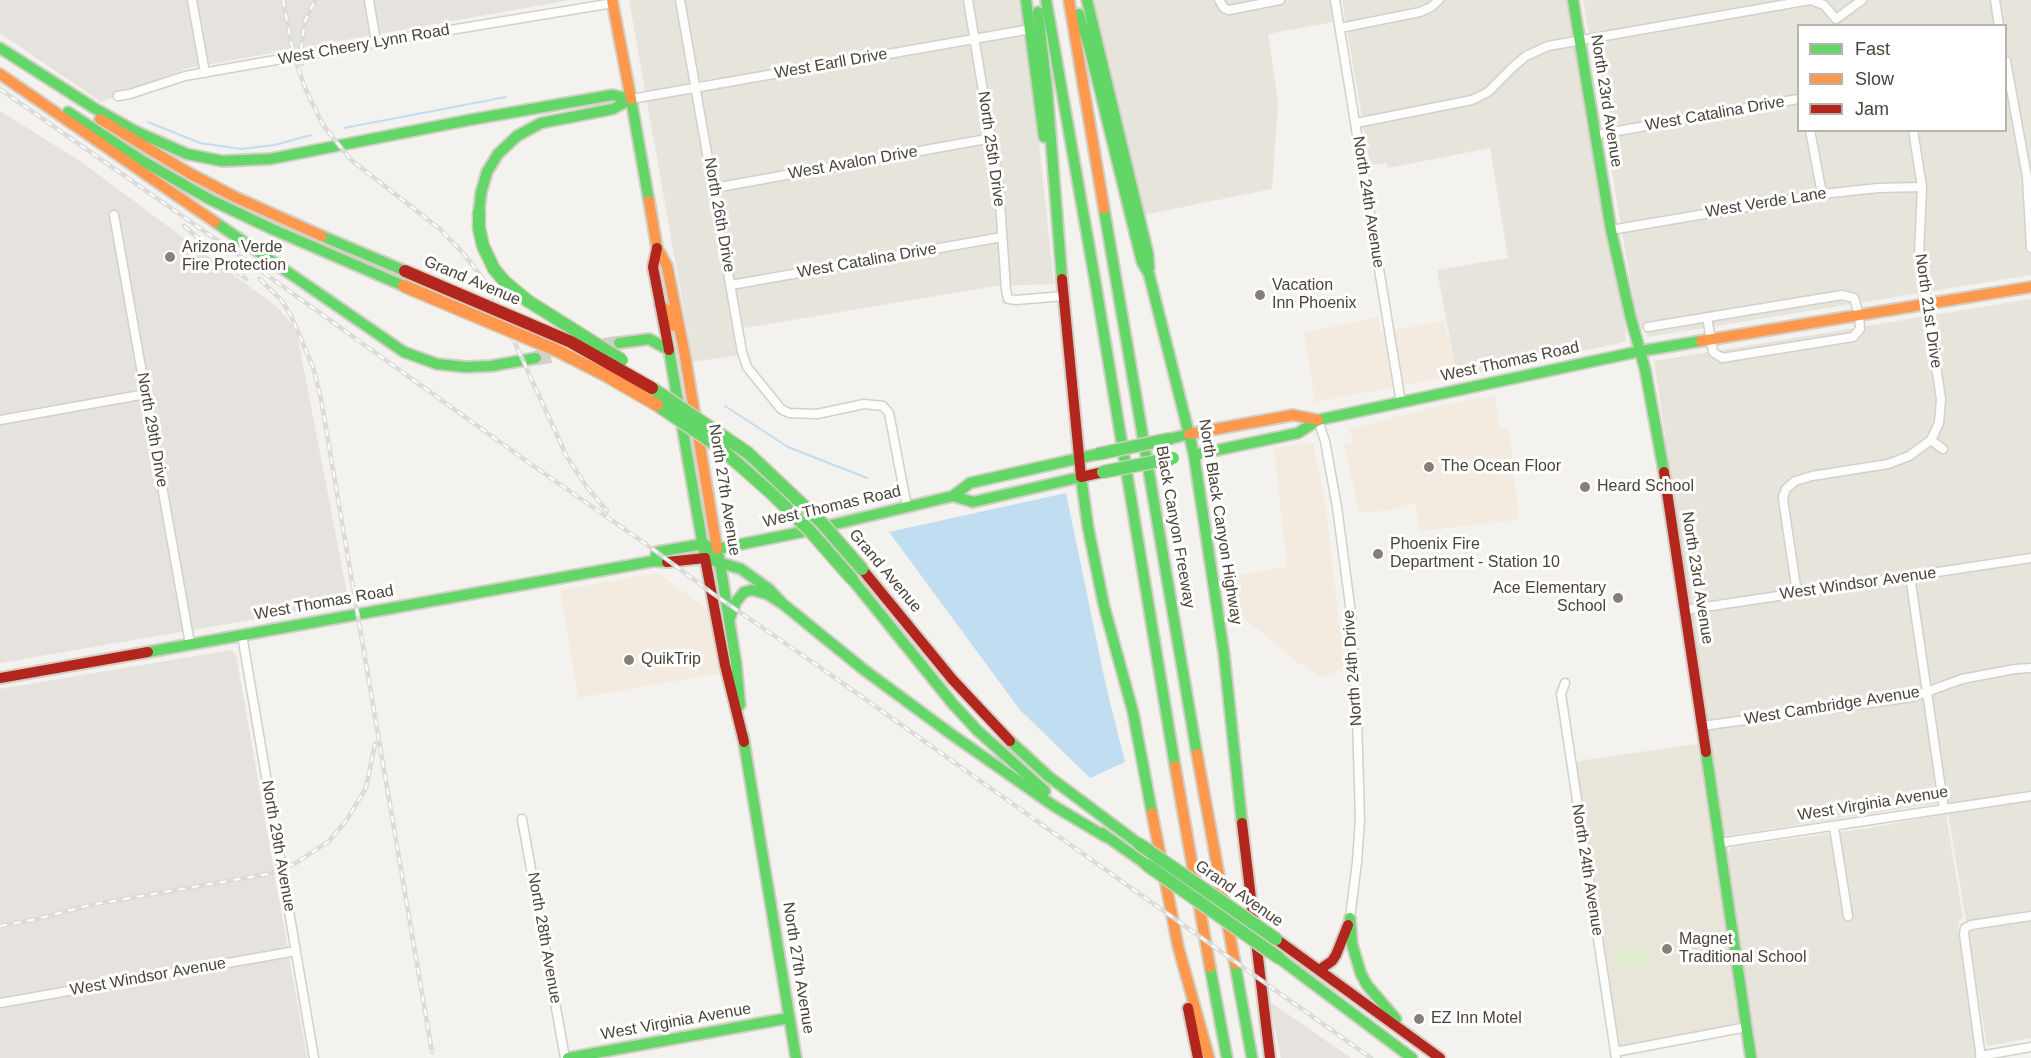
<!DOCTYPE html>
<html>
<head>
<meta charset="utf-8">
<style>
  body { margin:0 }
  #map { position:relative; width:2031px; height:1058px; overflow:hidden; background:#f4f2ee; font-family:Helvetica,sans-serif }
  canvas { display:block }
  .legend { position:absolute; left:1797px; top:24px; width:210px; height:108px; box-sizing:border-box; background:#fff; border:2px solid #b7b4b0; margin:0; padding:8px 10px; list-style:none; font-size:18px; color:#4b4439 }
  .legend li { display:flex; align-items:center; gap:12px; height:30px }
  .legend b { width:30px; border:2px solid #b7b4b0 }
</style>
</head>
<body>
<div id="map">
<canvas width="2031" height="1058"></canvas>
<ul class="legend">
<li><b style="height:8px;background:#63d668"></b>Fast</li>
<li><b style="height:8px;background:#ff974d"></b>Slow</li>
<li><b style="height:8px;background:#b3261e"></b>Jam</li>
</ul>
</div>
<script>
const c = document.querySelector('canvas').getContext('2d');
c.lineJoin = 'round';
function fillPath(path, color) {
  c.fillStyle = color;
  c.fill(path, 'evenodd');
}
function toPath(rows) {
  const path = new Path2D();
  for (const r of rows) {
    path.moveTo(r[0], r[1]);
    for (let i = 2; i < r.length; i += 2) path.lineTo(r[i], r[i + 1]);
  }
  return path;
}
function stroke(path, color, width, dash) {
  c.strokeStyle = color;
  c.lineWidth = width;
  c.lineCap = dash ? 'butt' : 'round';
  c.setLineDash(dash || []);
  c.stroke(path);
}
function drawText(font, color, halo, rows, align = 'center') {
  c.font = font + ' Helvetica,sans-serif';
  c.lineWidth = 6;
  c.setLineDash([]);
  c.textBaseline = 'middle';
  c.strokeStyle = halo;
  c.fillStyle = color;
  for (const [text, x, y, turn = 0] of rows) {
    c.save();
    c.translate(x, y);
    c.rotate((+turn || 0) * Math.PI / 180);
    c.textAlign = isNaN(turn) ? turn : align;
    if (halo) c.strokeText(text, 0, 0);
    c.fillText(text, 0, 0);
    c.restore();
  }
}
fillPath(toPath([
  [629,0,1022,0,1033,85,1054,284,996,286,733,330,737,355,693,362],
  [1094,0,1330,0,1333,22,1268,34,1278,101,1272,189,1144,215,1101,41],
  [1342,0,1567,0,1608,238,1626,330,1625,341,1621,343,1457,377,1437,270,1508,258,1490,148,1388,168,1387,163,1370,165],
  [1583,0,2031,0,2031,275,1648,337,1637,320],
  [1798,26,2006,26,2006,130,1798,130],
  [2031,299,2031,1038,1987,1046,1946,802,1724,836,1654,361],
  [1946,814,1963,918,1959,920,1958,929,1976,1058,1758,1058,1727,858,1730,849,1733,847,1868,828]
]), '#e7e4dc');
fillPath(toPath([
  [1378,317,1381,333,1444,320,1457,375,1315,402,1304,333],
  [1497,395,1496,404,1499,429,1509,428,1519,520,1419,531,1416,503,1391,510,1359,512,1344,444,1354,444,1349,429,1442,405],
  [1313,443,1324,494,1344,661,1342,668,1322,678,1293,659,1230,606,1225,577,1287,567,1274,448],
  [658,573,712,613,722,673,578,698,560,590]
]), '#f3ebdf');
fillPath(toPath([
  [0,0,570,0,188,68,101,102,0,33],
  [0,111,80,161,277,307,296,329,349,603,0,663],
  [231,650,236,655,307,1058,0,1058,0,689],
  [1269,1001,1351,1058,1281,1058]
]), '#e6e2de');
fillPath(toPath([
  [1704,743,1747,1027,1615,1052,1571,762]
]), '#eae5da');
fillPath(toPath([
  [1647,945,1650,963,1616,968,1613,950]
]), '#e1eecf');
fillPath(toPath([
  [1066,493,1106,686,1125,762,1090,778,1020,710,889,532]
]), '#c0ddf1');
stroke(toPath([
  [148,122,200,143,241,149,275,145,311,135],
  [344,128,506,97],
  [725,406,788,447,867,478]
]), '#c0ddf1', 2);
stroke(toPath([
  [536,358,619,343]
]), '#d2cfca', 15, [15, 8]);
const street = toPath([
  [192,0,205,73],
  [369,0,376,42],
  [680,0,742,352,747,367,781,409,789,413,817,414,864,404,883,406,889,413,907,507],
  [968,0,999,188,1006,290,1008,299,1016,300,1064,296],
  [1219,0,1224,8,1229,10,1280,0],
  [1335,0,1401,403],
  [1811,0,1824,5,1836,19,1862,0],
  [1995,0,1999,26],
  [1340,28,1420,12,1431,7,1439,0],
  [2006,61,2027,177,2031,248],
  [118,96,130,94,185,76,378,42,613,3],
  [631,99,1031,29],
  [1356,123,1472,100,1488,92,1513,67,1526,56,1548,46,1810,0],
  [1810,130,1822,194],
  [1595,135,1798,99],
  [714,188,992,138],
  [114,215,190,644],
  [1611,230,1822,194,1878,188,1922,187],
  [731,285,1002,237],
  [1648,327,1842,295,1854,298,1859,315,1860,329,1853,337,1722,358,1713,352,1707,317],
  [0,420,146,394],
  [1318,420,1325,441,1337,507,1351,613,1357,718,1360,820,1357,862,1350,918],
  [1931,440,1943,449],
  [1910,576,1944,809],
  [1797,593,1784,506,1783,497,1786,489,1795,481,1812,476,1888,464,1909,456,1931,440,1939,423,1941,399,1919,255,1922,187,1913,130],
  [1685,610,2031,558],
  [242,635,314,1058],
  [1565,683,1561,694,1616,1058],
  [1702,726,1913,697,1962,679,2015,669,2031,668],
  [522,819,565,1058],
  [1834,827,1848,916],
  [1719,843,2031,796],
  [0,1003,296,951],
  [1615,1052,1747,1027],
  [1980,1056,2031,1047],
  [1981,1058,1964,934,1965,928,1971,925,2031,916]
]);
const fast = toPath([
  [1026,0,1044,137],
  [1046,0,1096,286,1175,766],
  [1087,0,1148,254,1149,268],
  [1573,0,1611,230,1630,315,1645,369,1664,472],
  [1038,12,1047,90,1062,279],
  [1079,14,1090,50,1142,262,1149,274],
  [0,48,94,108,137,132,187,154,222,161,270,159,469,120,612,95,631,99,649,201],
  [68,112,141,160,209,199,272,229,404,286],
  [1104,209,1197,754],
  [479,212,481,193,487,172,498,154,517,136,541,123,613,109,631,99],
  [215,222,404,352,437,364,466,367,491,366,536,358],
  [322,236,405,271],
  [1149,274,1189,434],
  [619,343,649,339,669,350,705,558],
  [1169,439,1189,434,1194,455,1224,654,1242,823],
  [1194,455,1298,433,1318,420,1641,351,1701,341],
  [953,496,973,502,1081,477,1088,527,1104,606,1133,712,1152,813],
  [719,557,736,663,740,705],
  [705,558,717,549,802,532,953,496,970,483,1098,454],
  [705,558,741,569,769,589,783,604],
  [654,561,657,552,703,544,708,546],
  [852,579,953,704,977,730,1045,791],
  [729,620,736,602,744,592,752,590,767,594,783,604,863,669,951,734,1054,806,1106,837],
  [148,652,654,561,667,562],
  [743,736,796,1058],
  [1010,741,1048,776,1139,844],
  [1706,752,1751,1058],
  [1102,833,1147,865],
  [1350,918,1352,944,1361,974,1367,985,1396,1019],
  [1279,958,1412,1058],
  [1235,964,1252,1058],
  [1210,967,1227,1058],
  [568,1058,789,1018]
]);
const slow = toPath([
  [612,0,631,99],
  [1069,0,1104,209],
  [0,74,215,222],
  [100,119,189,173,235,197,322,236],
  [649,201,657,248,667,266,685,356,717,549],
  [660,305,667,310,673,326],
  [1701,341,2031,287],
  [1189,434,1293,415,1318,420],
  [1197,754,1235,964],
  [1175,766,1210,967],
  [1152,813,1178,946,1209,1058]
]);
const jam = toPath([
  [657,248,653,267,669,350],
  [1062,279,1081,477,1103,472],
  [1664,472,1706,752],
  [667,562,705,558,725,665,744,742],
  [862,569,952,679,1010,741],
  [0,678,148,652],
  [1242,823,1270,1058],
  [1276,939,1440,1058],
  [1319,970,1332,961,1336,955,1348,925],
  [1188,1008,1198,1058]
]);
stroke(street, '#d2d0cb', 11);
stroke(fast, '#d3cfc5', 14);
stroke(slow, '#d3cfc5', 14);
stroke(jam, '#d3cfc5', 14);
stroke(street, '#fdfdfc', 8);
stroke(fast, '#63d668', 10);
stroke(slow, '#ff974d', 10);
stroke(jam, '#b3261e', 10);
const rail = toPath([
  [283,0,294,57,306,90,323,125,350,159,440,229,463,253,484,280,495,299,566,455,586,486,607,511],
  [302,64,301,49,305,21,315,0],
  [0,89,267,275,525,460,650,547,712,593,824,670,1371,1058],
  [184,226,246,279],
  [260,279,282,301,291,316,313,367,321,399,432,1052],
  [0,926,37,919,90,905,268,874,296,863,329,841,346,821,366,788,375,744]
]);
stroke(rail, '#dbdbda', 4.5);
stroke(rail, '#fff', 2, [7]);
const fastBridge = toPath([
  [479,212,479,228,483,246,494,269,505,282,528,301,622,360],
  [652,388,748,453,822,523,862,569],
  [657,405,719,447,771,493,810,531,852,579],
  [1098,454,1169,439],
  [1103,472,1173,458],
  [1139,844,1276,939],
  [1147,865,1279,958]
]);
const slowBridge = toPath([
  [404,286,556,350,607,376,657,405]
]);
const jamBridge = toPath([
  [405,271,571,342,652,388]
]);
stroke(fastBridge, '#d6cebb', 15, []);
stroke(slowBridge, '#d6cebb', 15, []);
stroke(jamBridge, '#d6cebb', 15, []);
stroke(fastBridge, '#63d668', 12);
stroke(slowBridge, '#ff974d', 12);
stroke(jamBridge, '#b3261e', 12);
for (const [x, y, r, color] of [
  [170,257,6,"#868178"],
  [1260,295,6,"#868178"],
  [1429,467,6,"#868178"],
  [1585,487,6,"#868178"],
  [1378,554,6,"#868178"],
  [1618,598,6,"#868178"],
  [629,660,6,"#868178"],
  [1667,949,6,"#868178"],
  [1419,1019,6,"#868178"]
]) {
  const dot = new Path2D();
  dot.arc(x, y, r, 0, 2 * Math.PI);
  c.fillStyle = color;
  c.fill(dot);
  stroke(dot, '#fff', 2);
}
drawText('16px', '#4b4439', '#fff', [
  ["West Cheery Lynn Road",364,45,-10],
  ["West Earll Drive",831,64,-10],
  ["North 23rd Avenue",1606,101,81],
  ["West Catalina Drive",1715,114,-10],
  ["North 25th Drive",991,149,82],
  ["West Avalon Drive",853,163,-10],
  ["North 24th Avenue",1368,202,81],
  ["West Verde Lane",1766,203,-9],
  ["North 26th Drive",719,215,80],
  ["West Catalina Drive",867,261,-10],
  ["Grand Avenue",472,281,23],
  ["North 21st Drive",1928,311,82],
  ["West Thomas Road",1510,362,-12],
  ["North 29th Drive",152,430,80],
  ["North 27th Avenue",724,490,81],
  ["West Thomas Road",832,507,-13],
  ["North Black Canyon Highway",1220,522,81],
  ["Black Canyon Freeway",1175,527,80],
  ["Grand Avenue",885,571,50],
  ["North 23rd Avenue",1697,578,81],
  ["West Windsor Avenue",1858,584,-8],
  ["West Thomas Road",324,603,-10],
  ["North 24th Drive",1353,668,-94],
  ["West Cambridge Avenue",1832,706,-9],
  ["West Virginia Avenue",1873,804,-9],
  ["North 29th Avenue",278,846,80],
  ["North 24th Avenue",1587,870,81],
  ["Grand Avenue",1239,894,35],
  ["North 28th Avenue",544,938,80],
  ["North 27th Avenue",798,968,81],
  ["West Windsor Avenue",148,977,-10],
  ["West Virginia Avenue",676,1022,-10]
]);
drawText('16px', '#4b4439', '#fff', [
  ["Arizona Verde",182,248],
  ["Fire Protection",182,266],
  ["Vacation",1272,286],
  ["Inn Phoenix",1272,304],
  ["The Ocean Floor",1441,467],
  ["Heard School",1597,487],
  ["Phoenix Fire",1390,545],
  ["Department - Station 10",1390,563],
  ["Ace Elementary",1606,589,"right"],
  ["School",1606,607,"right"],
  ["QuikTrip",641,660],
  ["Magnet",1679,940],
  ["Traditional School",1679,958],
  ["EZ Inn Motel",1431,1019]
], 'left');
</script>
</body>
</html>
